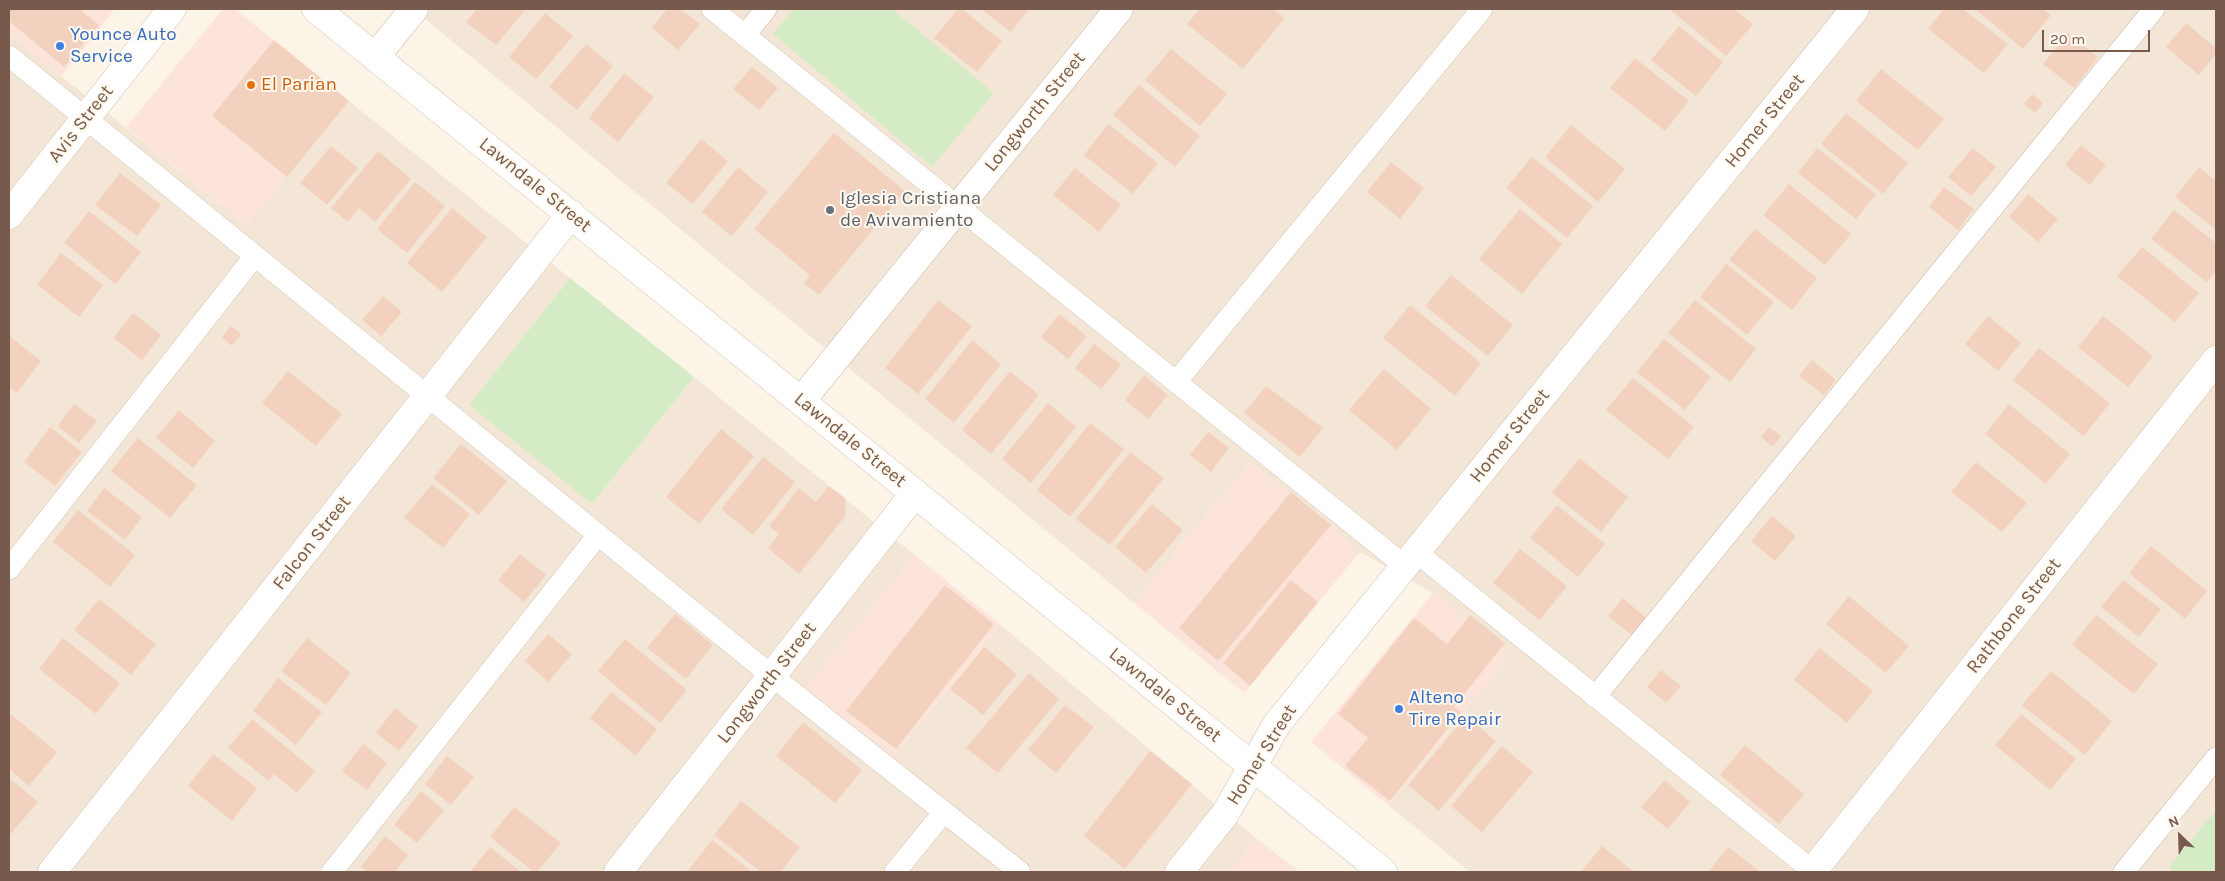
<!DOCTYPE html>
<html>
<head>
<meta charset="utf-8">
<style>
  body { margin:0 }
  #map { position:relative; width:2225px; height:881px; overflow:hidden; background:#fdf4e8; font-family:Karla,sans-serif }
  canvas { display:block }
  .frame { position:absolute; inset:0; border:10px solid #775a4b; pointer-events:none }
  .north { position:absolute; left:2155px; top:811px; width:50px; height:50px; -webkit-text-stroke:4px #fff8ee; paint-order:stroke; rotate:336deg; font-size:14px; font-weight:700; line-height:20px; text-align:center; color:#775a4b }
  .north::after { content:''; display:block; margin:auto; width:18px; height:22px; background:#775a4b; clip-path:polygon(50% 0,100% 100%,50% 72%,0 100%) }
  .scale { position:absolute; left:2042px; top:30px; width:108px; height:22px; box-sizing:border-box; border:2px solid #775a4b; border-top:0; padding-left:6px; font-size:15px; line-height:18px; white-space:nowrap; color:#775a4b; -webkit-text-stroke:4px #fff8ee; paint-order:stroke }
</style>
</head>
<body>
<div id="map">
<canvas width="2225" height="881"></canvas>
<div class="frame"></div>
<div class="north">N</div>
<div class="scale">20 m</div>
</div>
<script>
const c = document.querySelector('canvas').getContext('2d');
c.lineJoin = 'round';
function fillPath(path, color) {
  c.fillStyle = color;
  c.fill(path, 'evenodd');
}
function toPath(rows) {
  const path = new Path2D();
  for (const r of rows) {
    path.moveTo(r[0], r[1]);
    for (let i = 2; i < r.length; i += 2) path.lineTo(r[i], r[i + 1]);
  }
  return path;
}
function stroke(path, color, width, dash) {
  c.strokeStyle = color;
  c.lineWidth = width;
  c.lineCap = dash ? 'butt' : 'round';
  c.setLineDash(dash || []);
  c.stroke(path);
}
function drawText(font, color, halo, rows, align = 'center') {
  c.font = font + ' Karla,sans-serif';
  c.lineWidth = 4;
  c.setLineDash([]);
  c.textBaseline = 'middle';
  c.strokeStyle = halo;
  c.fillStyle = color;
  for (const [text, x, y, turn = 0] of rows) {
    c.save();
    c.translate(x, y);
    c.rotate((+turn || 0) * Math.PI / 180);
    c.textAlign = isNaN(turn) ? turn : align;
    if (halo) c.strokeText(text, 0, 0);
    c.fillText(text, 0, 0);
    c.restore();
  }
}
fillPath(toPath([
  [413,9,2216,9,2216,872,1470,872,1388,805,1510,656,1433,593,1360,552,1250,462,1134,603],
  [9,34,247,225,349,101,570,278,469,405,593,503,694,377,915,555,806,686,892,757,1001,625,1256,838,1229,872,9,872]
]), '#f4e6d6');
fillPath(toPath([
  [9,9,115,9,61,77,9,34],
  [223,9,235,9,349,101,247,225,126,127],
  [1250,462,1360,552,1244,693,1134,603],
  [915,555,1001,625,892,757,806,686],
  [1433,593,1510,656,1388,805,1311,742],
  [1256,838,1300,872,1229,872]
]), '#fde4db');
fillPath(toPath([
  [794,9,892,9,994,93,932,167,773,34],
  [570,278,694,377,592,504,469,405],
  [2216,810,2216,872,2175,872,2169,867]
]), '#d5ebc5');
fillPath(toPath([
  [9,9,79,9,99,25,64,67,9,21],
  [477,9,526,9,496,45,466,22],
  [667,9,680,9,700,24,678,50,652,28],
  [958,9,962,9,1002,41,977,72,934,38],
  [981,9,1029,9,1011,32],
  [1200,9,1273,9,1285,18,1243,69,1187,24],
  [1669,9,1734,9,1753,24,1726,56],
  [1944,9,1963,9,2008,44,1984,73,1928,29],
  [1975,9,2043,9,2051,15,2023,49],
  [545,13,573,36,536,79,509,57],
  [2186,23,2216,48,2216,54,2199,75,2166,47],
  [1679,26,1723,62,1696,96,1651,60],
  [2068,33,2098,57,2074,88,2043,64],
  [274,40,349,101,287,177,212,116],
  [586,44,613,66,577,110,549,87],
  [1171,49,1227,94,1200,126,1145,80],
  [1635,58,1689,101,1665,131,1610,88],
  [752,67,778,88,759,110,733,89],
  [1881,69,1944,119,1918,150,1856,101],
  [624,73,654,97,618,142,589,118],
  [1139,85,1200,136,1175,167,1113,115],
  [2032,94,2043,103,2035,113,2024,104],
  [1846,113,1908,163,1883,194,1821,144],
  [1108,124,1158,163,1133,194,1084,155],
  [1571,125,1625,169,1598,202,1545,157],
  [834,133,905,191,819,295,804,283,810,275,754,229],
  [701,139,728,161,693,204,666,183],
  [2081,145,2106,165,2090,185,2065,165],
  [331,146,358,168,327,205,300,183],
  [1817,148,1876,194,1856,219,1798,173],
  [1973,148,1996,167,1971,196,1948,177],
  [378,151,411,179,375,222,359,208,348,222,331,208],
  [1532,157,1593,206,1567,238,1506,188],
  [1391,162,1424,188,1400,219,1367,192],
  [738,167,768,192,732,236,702,212],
  [2199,167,2216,181,2216,230,2175,197],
  [1075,168,1121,205,1099,232,1053,195],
  [120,173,161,205,137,236,95,205],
  [415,182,445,206,407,253,377,229],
  [1789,184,1851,234,1825,265,1763,215],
  [1944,187,1974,209,1958,230,1929,207],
  [2028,194,2058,219,2038,242,2009,217],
  [452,208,487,237,442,292,407,263],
  [1520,209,1562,244,1522,294,1479,259],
  [2174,210,2216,243,2216,270,2207,282,2151,239],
  [89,211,141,252,116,284,64,243],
  [1755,229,1817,278,1792,310,1729,260],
  [2142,247,2199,293,2175,322,2117,276],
  [61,253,103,285,79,317,37,285],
  [1726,264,1774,302,1747,335,1700,297],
  [1451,275,1513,325,1488,356,1425,306],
  [383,296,402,312,381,336,362,320],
  [938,300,972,326,918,394,885,368],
  [1695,300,1756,349,1730,382,1668,333],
  [1410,305,1481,363,1455,396,1383,338],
  [133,313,161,335,142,360,113,338],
  [1059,314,1087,336,1068,359,1041,337],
  [1988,316,2021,343,1998,371,1965,344],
  [2103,316,2153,356,2128,387,2078,347],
  [231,326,241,334,232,346,222,337],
  [9,336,41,361,17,393,9,387],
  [1664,339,1711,377,1685,410,1637,372],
  [972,340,1001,364,954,423,925,399],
  [1094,344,1121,365,1101,389,1075,368],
  [2039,348,2110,403,2084,436,2013,380],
  [1812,360,1836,380,1824,395,1799,376],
  [1384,369,1431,409,1397,450,1349,410],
  [288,371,342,414,316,446,262,403],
  [1010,371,1039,395,991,454,962,430],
  [1144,375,1168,395,1148,419,1125,400],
  [1633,378,1694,427,1668,459,1606,410],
  [1266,386,1323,428,1300,457,1244,413],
  [1048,403,1076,427,1031,483,1002,459],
  [74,404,97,421,79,443,57,426],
  [2009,404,2070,454,2046,484,1985,434],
  [179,410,215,441,193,468,156,438],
  [1090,423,1124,449,1070,517,1037,490],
  [50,427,82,452,55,486,24,462],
  [1769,427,1781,436,1773,447,1761,437],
  [721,429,754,456,699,524,666,497],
  [1208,432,1229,448,1211,472,1190,455],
  [138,438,197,485,170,518,111,471],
  [461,444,507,481,479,515,433,478],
  [1130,452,1164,478,1110,545,1076,519],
  [763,457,795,482,753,535,721,509],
  [1579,458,1628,497,1601,532,1552,493],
  [1976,462,2027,503,2002,532,1951,492],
  [432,484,470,514,443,548,404,518],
  [829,486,845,498,846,515,799,574,768,548,779,534,769,526,799,488,816,502],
  [104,488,142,517,125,540,87,511],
  [1291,492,1331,525,1218,661,1179,628],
  [1152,504,1183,530,1146,573,1115,547],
  [1557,505,1605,544,1578,577,1530,538],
  [78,510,135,555,110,587,53,542],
  [1772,516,1796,536,1775,561,1751,541],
  [2151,546,2207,591,2185,619,2129,573],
  [1520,549,1567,586,1540,620,1493,583],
  [520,554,546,575,524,602,498,580],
  [1291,580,1318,602,1250,686,1223,663],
  [2123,580,2161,609,2139,637,2101,607],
  [945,585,994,624,896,749,846,711],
  [1849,596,1909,646,1886,673,1826,624],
  [1623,598,1647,619,1633,636,1608,616],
  [99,599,156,644,131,675,74,630],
  [675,614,713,645,686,679,647,648],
  [1470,615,1505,643,1454,707,1461,712,1390,801,1345,766,1368,738,1338,714,1414,618,1447,644],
  [2096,615,2158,664,2134,694,2072,645],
  [548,634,572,654,548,682,525,661],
  [63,638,120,683,96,714,39,669],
  [307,638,351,673,326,705,281,671],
  [625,639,687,690,660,723,598,671],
  [984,647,1017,674,983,715,950,689],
  [1819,648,1873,691,1847,723,1794,680],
  [1661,670,1681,686,1666,703,1647,687],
  [2051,671,2112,721,2085,755,2022,705],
  [1029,673,1059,699,998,773,966,748],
  [278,678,322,712,296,745,253,711],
  [611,692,657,729,636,756,590,718],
  [1065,705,1094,727,1056,773,1028,750],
  [395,708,418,727,399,751,376,733],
  [9,713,57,752,29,786,9,769],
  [2021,714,2076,759,2050,790,1995,745],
  [1466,716,1496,741,1439,811,1408,785],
  [252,719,315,771,297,793,274,774,269,781,228,748],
  [803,722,862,770,835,803,776,756],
  [363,744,387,763,367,790,342,771],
  [1745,745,1804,794,1779,824,1720,775],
  [1502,746,1533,772,1482,832,1451,806],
  [1150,751,1192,784,1125,869,1084,836],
  [213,754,257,788,232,821,188,786],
  [447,756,474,777,451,805,425,784],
  [9,778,38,802,9,836],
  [1665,780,1690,802,1668,829,1641,807],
  [421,791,444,810,417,843,394,825],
  [741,801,800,847,781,872,761,872,714,835],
  [514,807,561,843,537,872,534,872,490,837],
  [385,836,408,855,395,872,368,872,361,867],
  [712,840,752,872,687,872],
  [1602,846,1634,872,1581,872],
  [490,847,521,872,470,872],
  [1728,847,1759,871,1758,872,1708,872]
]), '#f2d2bf');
const service = toPath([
  [712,9,1405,566],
  [745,35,766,9],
  [9,56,772,676,1020,872],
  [1176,382,1482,9],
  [1416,552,1814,872],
  [9,569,254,257],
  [1595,697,2154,9],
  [332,872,598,535],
  [895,872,944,812],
  [2124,872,2216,758]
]);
const minor = toPath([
  [316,9,1383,872],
  [375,57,414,9],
  [9,215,172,9],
  [801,401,1119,9],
  [52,872,571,214],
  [618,872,915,493],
  [1179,872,1225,814,1277,724,1855,9],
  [1812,872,2216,360]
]);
stroke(service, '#d1beaf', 22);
stroke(minor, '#d1beaf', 29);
stroke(service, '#fff', 21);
stroke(minor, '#fff', 28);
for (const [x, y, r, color] of [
  [60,46,5,"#3f7fe0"],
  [251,85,5,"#e8710a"],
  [830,210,5,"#6b7280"],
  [1399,709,5,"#3f7fe0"]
]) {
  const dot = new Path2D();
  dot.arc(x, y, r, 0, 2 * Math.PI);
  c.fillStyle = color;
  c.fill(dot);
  stroke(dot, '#fff8ee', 2);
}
drawText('19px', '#366cbe', '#fff8ee', [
  ["Younce Auto",70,35],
  ["Service",70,57],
  ["Alteno",1409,698],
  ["Tire Repair",1409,720]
], 'left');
drawText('19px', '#c56008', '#fff8ee', [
  ["El Parian",261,85]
], 'left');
drawText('19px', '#775a4b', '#fff8ee', [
  ["Longworth Street",1035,112,-51],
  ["Homer Street",1765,121,-51],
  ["Avis Street",81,124,-52],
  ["Lawndale Street",535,185,39],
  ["Homer Street",1510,436,-51],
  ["Lawndale Street",850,440,39],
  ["Falcon Street",312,543,-52],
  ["Rathbone Street",2014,616,-52],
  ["Longworth Street",767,683,-52],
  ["Lawndale Street",1165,695,39],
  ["Homer Street",1262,755,-58]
]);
drawText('19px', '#5b616d', '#fff8ee', [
  ["Iglesia Cristiana",840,199],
  ["de Avivamiento",840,221]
], 'left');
</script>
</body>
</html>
